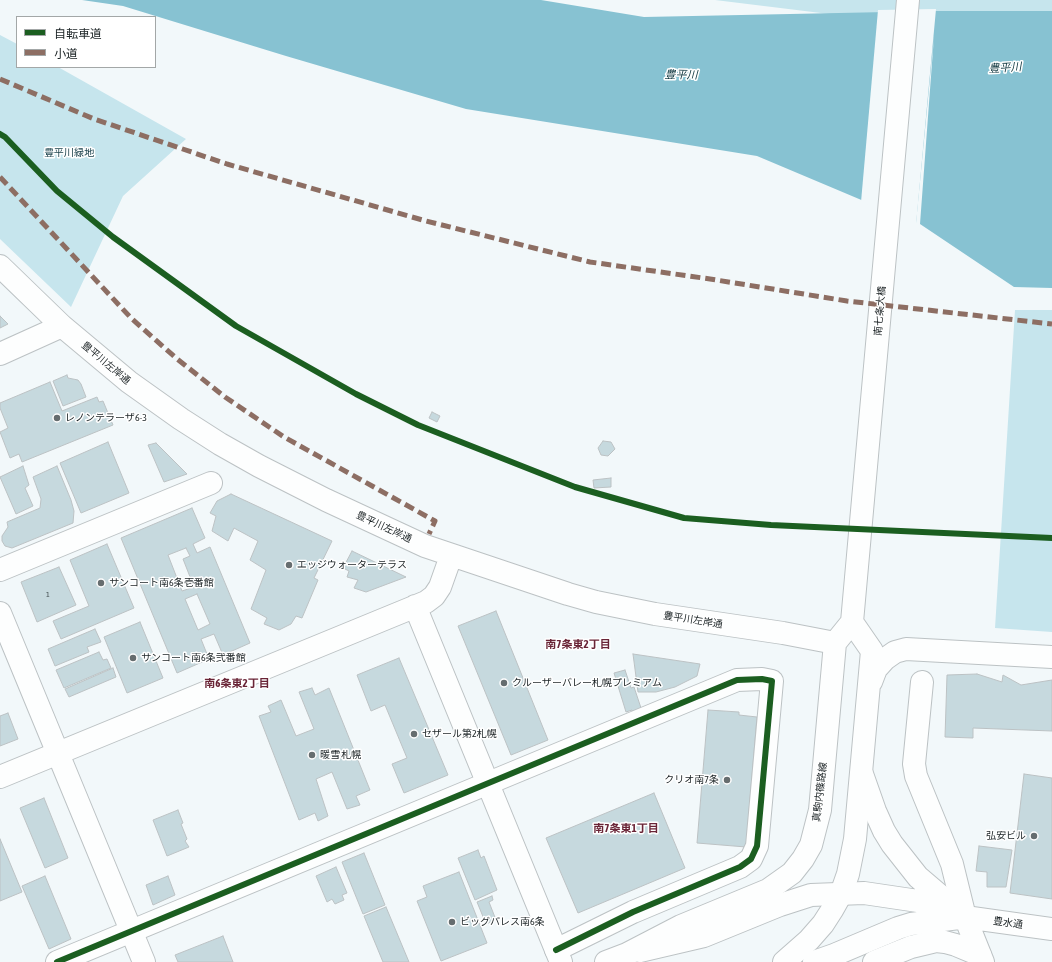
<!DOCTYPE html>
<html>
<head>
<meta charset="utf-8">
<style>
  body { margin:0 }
  #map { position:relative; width:1052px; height:962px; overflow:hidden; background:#f2f8fa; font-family:"Asap Condensed","Noto Sans JP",sans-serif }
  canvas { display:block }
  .legend { position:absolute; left:16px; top:16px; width:140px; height:52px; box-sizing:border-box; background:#fff; border:1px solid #a3a7a7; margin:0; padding:5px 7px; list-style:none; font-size:12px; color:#1a2224 }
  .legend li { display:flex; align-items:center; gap:8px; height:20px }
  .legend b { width:20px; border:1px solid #a3a7a7 }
</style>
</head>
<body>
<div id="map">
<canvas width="1052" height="962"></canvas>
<ul class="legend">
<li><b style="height:5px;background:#1b5e20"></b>自転車道</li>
<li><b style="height:5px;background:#8d6e63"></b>小道</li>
</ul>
</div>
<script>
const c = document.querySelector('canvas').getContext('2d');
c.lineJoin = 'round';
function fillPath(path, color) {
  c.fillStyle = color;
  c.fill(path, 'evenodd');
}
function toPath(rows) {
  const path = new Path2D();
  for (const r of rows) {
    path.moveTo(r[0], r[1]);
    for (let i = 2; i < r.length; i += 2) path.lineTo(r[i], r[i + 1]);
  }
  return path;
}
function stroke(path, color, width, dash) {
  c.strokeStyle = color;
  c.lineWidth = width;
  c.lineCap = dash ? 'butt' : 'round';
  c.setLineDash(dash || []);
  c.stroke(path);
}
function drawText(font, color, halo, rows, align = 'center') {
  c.font = font + ' "Asap Condensed","Noto Sans JP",sans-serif';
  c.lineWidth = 3;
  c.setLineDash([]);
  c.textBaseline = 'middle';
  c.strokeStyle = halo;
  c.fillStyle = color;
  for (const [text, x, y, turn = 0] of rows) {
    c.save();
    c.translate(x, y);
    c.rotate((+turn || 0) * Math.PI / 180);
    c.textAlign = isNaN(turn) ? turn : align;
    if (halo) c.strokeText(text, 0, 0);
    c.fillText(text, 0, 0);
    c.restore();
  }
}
fillPath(toPath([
  [715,0,1052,0,1052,23,935,27],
  [0,35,17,44,17,67,58,67,186,139,123,196,71,307,0,239],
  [1015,310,1052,310,1052,632,995,628]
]), '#c6e5ed');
fillPath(toPath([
  [82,0,541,0,644,17,936,11,1052,11,1052,288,1014,287,920,224,934,36,916,223,757,156,466,109,286,56,123,6]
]), '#87c2d2');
fillPath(toPath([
  [936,9,916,225,861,202,878,10]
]), '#f2f8fa');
const building = toPath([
  [0,316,8,324,0,328,0,316],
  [67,375,68,378,78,380,81,384,86,397,63,406,53,381,67,375],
  [50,382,62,411,97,397,99,402,103,401,113,425,22,462,19,454,10,458,0,432,8,428,0,408,0,403,50,382],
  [432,412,440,416,437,422,429,418,432,412],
  [603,441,611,442,615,449,608,456,601,455,598,448,603,441],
  [108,442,129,493,81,513,60,463,108,442],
  [156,443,187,474,164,482,148,445,156,443],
  [23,466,29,485,25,488,33,506,16,514,0,477,23,466],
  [57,466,71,500,74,511,73,523,12,548,5,546,2,541,2,536,8,527,7,522,40,508,41,499,33,477,57,466],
  [611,478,611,487,594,488,593,480,611,478],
  [231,494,332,541,314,578,318,580,302,618,296,616,291,624,279,630,264,624,267,618,251,609,266,570,250,560,258,541,234,528,228,541,212,531,216,516,210,513,217,501,231,494],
  [192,508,205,538,193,544,197,553,210,547,250,643,223,655,214,634,201,639,209,659,177,673,121,538,192,508],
  [186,548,190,556,183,559,194,587,182,591,168,555,186,548],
  [197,594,210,624,198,630,185,599,197,594],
  [107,544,134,608,61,639,53,621,89,606,70,560,107,544],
  [352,551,406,577,366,592,354,588,358,580,347,577,349,571,343,568,352,551],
  [59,567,76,605,37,622,21,582,59,567],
  [496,611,548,740,511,755,458,626,496,611],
  [140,622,163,678,127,693,104,637,140,622],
  [95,629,101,642,87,647,89,652,55,666,48,649,95,629],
  [99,652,103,660,107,659,111,668,64,688,56,670,99,652],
  [633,654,700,664,697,676,675,687,656,692,638,692,633,654],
  [399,658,448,775,404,793,392,764,407,758,385,705,371,711,357,675,399,658],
  [113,668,116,677,69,697,65,689,113,668],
  [625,670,631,688,634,687,642,711,633,713,632,710,626,712,614,673,625,670],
  [977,674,1002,682,1003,675,1021,685,1052,680,1052,731,973,728,973,738,945,737,947,675,977,674],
  [312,688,315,695,329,688,370,790,356,796,360,805,347,809,332,772,316,779,328,816,318,821,315,813,299,820,259,716,271,712,268,706,281,700,296,736,314,729,299,692,312,688],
  [708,710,739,712,739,715,757,717,746,847,697,843,708,710],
  [8,713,18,739,0,746,0,716,8,713],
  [1024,774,1052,778,1052,899,1010,893,1024,774],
  [654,793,685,868,578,913,546,838,654,793],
  [44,798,68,858,45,868,20,808,44,798],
  [178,810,183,823,181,824,187,839,185,841,189,847,167,856,153,820,178,810],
  [0,839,22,892,0,901,0,839],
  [979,846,1012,850,1006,887,987,887,987,872,976,871,979,846],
  [478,850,481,858,484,856,497,890,475,900,458,858,478,850],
  [364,853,385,905,363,914,342,862,364,853],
  [336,867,347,893,342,895,344,900,335,904,332,899,327,902,316,876,336,867],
  [459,872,487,943,441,961,417,901,427,897,423,886,459,872],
  [45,876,71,939,49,949,22,886,45,876],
  [168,876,175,895,153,905,146,885,168,876],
  [492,896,493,900,489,902,496,920,486,924,477,902,492,896],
  [386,907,409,962,383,962,364,916,386,907],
  [223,936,233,962,178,962,175,955,223,936]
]);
fillPath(building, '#c6d9de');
stroke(building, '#bcc2c4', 1);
const street = toPath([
  [0,570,211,483],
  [922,682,914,764,916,776,952,864,965,917],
  [57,962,737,680,762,679,772,681,757,846,751,859,740,867,633,912,556,950],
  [874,962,911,947,936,941,945,942,956,945,980,955]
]);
const secondary = toPath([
  [0,266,62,326,129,382,181,419,220,444,259,466,326,500,425,546,568,594,596,602,655,614,783,633,835,643],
  [0,354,62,326],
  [415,606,561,962],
  [0,613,144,962],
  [862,774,875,811,884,831,892,844,918,877,965,917,983,962],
  [0,777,426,602,434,596,440,587,451,556],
  [640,951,704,936,780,905,811,895,864,893,918,901,965,917,1052,929],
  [814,962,834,955,898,928,911,924,959,918]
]);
const primary = toPath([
  [852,622,908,0],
  [871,682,876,669,885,659,895,652,906,649,1052,657],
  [606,962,627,954,681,926,768,890,792,873,803,859,811,845,820,810,835,643,852,622],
  [784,962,809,940,823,924,832,910,841,894,848,874,855,839,872,651,852,622]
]);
stroke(street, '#bcc2c4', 24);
stroke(secondary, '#bcc2c4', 24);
stroke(primary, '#bcc2c4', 24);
stroke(street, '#fdfefe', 22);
stroke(secondary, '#fdfefe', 22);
stroke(primary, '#fdfefe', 22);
stroke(toPath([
  [0,79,94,119,227,164,426,221,590,262,710,279,847,301,1052,324],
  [0,177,132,319,176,358,225,397,284,437,435,521,429,534]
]), '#8d6e63', 5, [10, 5]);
stroke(toPath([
  [0,134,5,137,57,191,113,237,236,326,356,394,418,425,575,487,684,518,771,525,1052,538],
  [57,962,737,680,762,679,772,681,757,846,751,859,740,867,633,912,556,950]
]), '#1b5e20', 6);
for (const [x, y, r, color] of [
  [57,418,4,"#666d6f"],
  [289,565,4,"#666d6f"],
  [101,583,4,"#666d6f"],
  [133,658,4,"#666d6f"],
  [504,683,4,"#666d6f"],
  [414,734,4,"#666d6f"],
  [312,755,4,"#666d6f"],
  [727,780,4,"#666d6f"],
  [1034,836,4,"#666d6f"],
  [452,922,4,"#666d6f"]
]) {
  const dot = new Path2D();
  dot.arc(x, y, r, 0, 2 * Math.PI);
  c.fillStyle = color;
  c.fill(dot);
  stroke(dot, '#fff', 1.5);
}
drawText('8px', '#455052', null, [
  ["1",48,594]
]);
drawText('10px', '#1b414b', '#fff', [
  ["豊平川緑地",69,153]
]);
drawText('10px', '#1a2224', '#fff', [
  ["南七条大橋",880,311,-85],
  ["豊平川左岸通",106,363,40],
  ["豊平川左岸通",384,527,25],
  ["豊平川左岸通",693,620,9],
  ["真駒内篠路線",820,792,-83],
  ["豊水通",1008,923,8]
]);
drawText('10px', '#1a2224', '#fff', [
  ["レノンテラーザ6-3",65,418],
  ["エッジウォーターテラス",297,565],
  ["サンコート南6条壱番館",109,583],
  ["サンコート南6条弐番館",141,658],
  ["クルーザーバレー札幌プレミアム",512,683],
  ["セザール第2札幌",422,734],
  ["暖雪 札幌",320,755],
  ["クリオ南7条",719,780,"right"],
  ["弘安ビル",1026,836,"right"],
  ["ビッグパレス南6条",460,922]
], 'left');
drawText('italic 11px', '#0c343d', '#fff', [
  ["豊平川",1005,68,-4],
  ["豊平川",681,75,1]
]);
drawText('bold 11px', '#692436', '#fff', [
  ["南7条東2丁目",578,645],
  ["南6条東2丁目",237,684],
  ["南7条東1丁目",626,829]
]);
</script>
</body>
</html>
